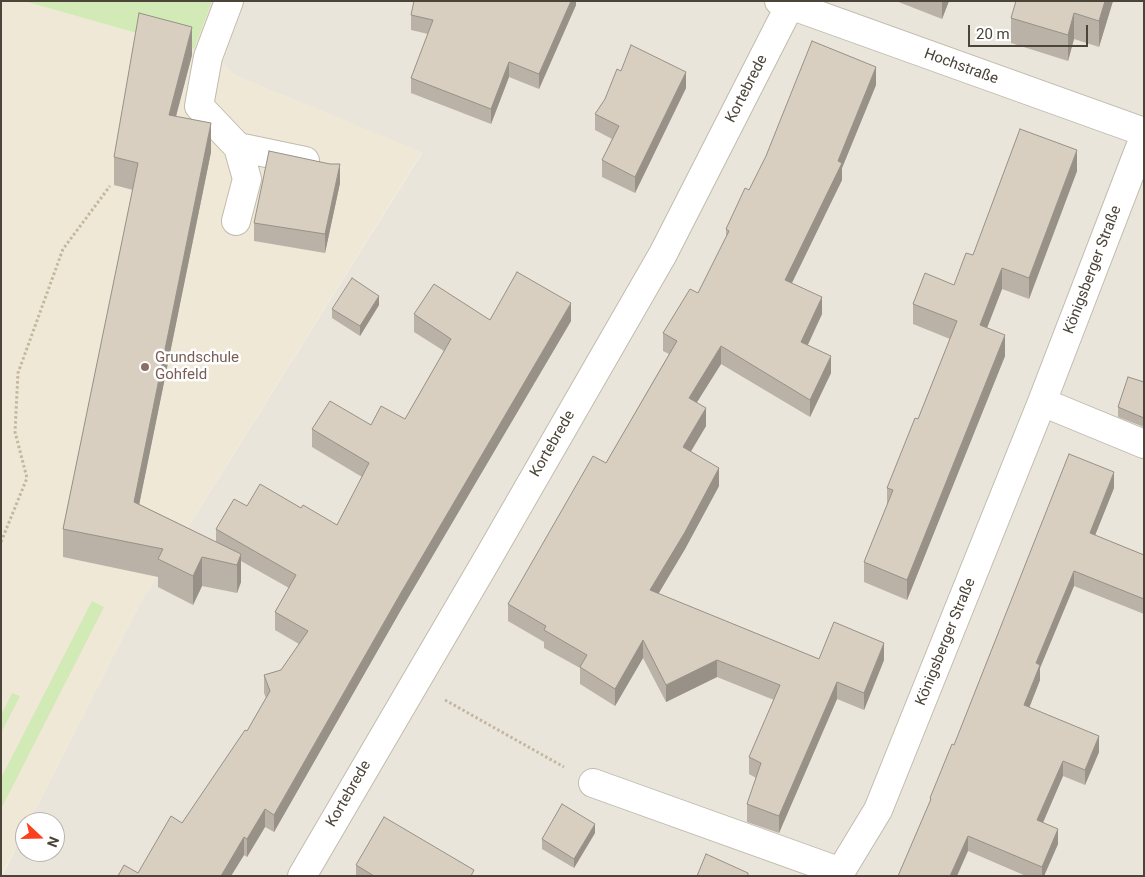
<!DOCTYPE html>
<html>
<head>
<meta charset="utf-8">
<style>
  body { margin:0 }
  #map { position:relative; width:1145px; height:877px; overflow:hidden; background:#f6f3ec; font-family:Roboto,sans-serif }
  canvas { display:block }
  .frame { position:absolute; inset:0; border:2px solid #4b4439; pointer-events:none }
  .north { position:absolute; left:15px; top:812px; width:50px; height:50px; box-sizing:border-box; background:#fff; border:1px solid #b7b4b0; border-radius:50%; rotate:111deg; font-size:14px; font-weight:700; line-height:20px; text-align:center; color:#4b4439 }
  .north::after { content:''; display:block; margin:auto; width:18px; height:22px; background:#fc3f1d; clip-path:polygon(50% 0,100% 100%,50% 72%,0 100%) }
  .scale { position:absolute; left:968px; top:25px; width:120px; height:22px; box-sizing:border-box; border:2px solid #4b4439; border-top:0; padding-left:6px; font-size:15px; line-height:18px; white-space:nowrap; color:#4b4439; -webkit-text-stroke:4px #fff; paint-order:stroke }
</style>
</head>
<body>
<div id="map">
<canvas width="1145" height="877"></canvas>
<div class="frame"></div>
<div class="north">N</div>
<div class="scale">20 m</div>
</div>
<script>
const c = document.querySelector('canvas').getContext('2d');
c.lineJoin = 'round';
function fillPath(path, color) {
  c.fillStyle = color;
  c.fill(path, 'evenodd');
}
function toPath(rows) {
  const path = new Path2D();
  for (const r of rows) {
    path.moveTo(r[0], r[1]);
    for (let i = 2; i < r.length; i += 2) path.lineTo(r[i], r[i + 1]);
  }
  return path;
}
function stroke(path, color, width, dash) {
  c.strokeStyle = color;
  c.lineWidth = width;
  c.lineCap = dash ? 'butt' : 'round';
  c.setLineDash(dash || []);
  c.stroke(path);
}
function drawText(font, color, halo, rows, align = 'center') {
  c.font = font + ' Roboto,sans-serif';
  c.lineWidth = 5;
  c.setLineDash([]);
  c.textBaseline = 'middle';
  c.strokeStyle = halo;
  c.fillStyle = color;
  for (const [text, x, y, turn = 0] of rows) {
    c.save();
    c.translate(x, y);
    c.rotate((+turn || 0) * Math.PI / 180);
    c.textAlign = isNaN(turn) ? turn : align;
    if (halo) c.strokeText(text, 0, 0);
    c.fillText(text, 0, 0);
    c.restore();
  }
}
fillPath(toPath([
  [245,1,1144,1,1144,876,2,876,25,830,25,852,55,852,55,822,29,822,139,605,422,153,234,75,222,63]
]), '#eae5da');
fillPath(toPath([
  [1,1,245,1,222,63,234,75,422,152,139,605,29,822,25,822,25,830,1,876]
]), '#efe8d6');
fillPath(toPath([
  [24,1,212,1,194,49],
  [92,601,104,607,1,809,1,778],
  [12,693,20,696,1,733,1,715]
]), '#d2eab5');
const minor = toPath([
  [229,1,208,57,199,106,238,147,247,179,236,221],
  [779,1,1144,132],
  [238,147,305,161],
  [1042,402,1144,444],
  [593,783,841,872],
  [302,876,488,558,663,254,790,5],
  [838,876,878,810,1042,402,1144,137]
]);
stroke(minor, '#c2bbae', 30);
stroke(toPath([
  [1,542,27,478,15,432,18,373,63,249,110,186],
  [445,700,564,767]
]), '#c4b79f', 3, [2.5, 2.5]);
stroke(minor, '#fff', 28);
fillPath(toPath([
  [576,1,576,5,539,89,509,77,491,124,411,93,411,78,428,34,411,30,411,15],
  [896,1,949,1,942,19],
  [1113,1,1099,47,1074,39,1068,61,1011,43,1011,18],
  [192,55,176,116,211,152,139,504,216,542,216,529,247,506,301,508,337,525,362,477,312,447,312,429,371,425,405,419,444,351,414,332,414,314,490,320,571,321,402,608,274,832,265,827,247,857,244,855,231,876,118,876,138,873,182,823,247,731,266,698,264,693,264,675,281,670,299,644,275,630,275,612,289,588,241,561,241,582,237,593,202,586,193,605,158,587,158,577,63,557,63,529,133,190,114,185,114,157],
  [621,71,686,88,635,193,602,177,602,160,612,139,595,130,595,114,605,99],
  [876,85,842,168,842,180,792,283,822,314,808,345,831,373,810,417,721,364,696,403,706,426,690,452,719,486,685,549,658,594,819,659,884,660,864,710,837,699,779,833,747,822,747,804,756,778,749,774,749,757,774,700,717,677,666,702,643,658,615,706,580,684,580,668,544,648,544,642,508,621,508,604,606,463,669,354,663,351,663,333,698,293,726,238,726,229,749,190],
  [1077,171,1029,299,1002,289,987,328,1005,356,907,600,864,582,864,562,887,506,887,488,918,419,950,339,913,324,913,304,954,285,973,255],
  [340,183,325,253,254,241,254,223],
  [379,305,360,336,332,318,332,309],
  [1144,382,1144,427,1118,417,1118,407],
  [1114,488,1095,535,1144,555,1144,614,1074,586,1040,668,1040,680,1029,708,1099,752,1085,785,1063,776,1043,823,1058,844,1044,876,1026,876,968,851,930,802,930,798,954,745],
  [595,833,574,868,542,849,542,839],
  [356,865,474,876,356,876]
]), '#bab2a6');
fillPath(toPath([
  [571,1,576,1,576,5,539,89,539,74],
  [942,1,949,1,942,19],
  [1105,1,1113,1,1099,47,1099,21],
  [1074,13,1074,39,1068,61,1068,35],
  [192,27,192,55,169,143,169,115],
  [509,62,509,77,491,124,491,109],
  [876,67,876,85,842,168,842,180,785,297,785,280,838,161],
  [686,72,686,88,635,193,635,177],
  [211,123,211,152,134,530,134,502],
  [1077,150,1077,171,1029,299,1029,278],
  [340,164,340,183,325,253,325,234],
  [1002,268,1002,289,980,346,980,325],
  [379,296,379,305,360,336,360,326],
  [822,297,822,314,801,359,801,342],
  [571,303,571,321,402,608,274,832,274,815,402,591],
  [1005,335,1005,356,907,600,907,580],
  [721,346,721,364,689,415,689,398],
  [831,356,831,373,810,417,810,400],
  [706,408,706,426,683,465,683,447],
  [719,468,719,486,685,549,650,608,650,590],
  [1114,472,1114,488,1090,548,1090,533],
  [241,554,241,582,237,593,237,565],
  [202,557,202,586,193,605,193,576],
  [1074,571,1074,586,1040,668,1040,680,1024,721,1024,705,1036,663],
  [643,640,643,658,615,706,615,689],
  [884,643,884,660,864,710,864,693],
  [717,660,717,677,666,702,666,685],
  [837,682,837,699,779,833,779,816],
  [1099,736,1099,752,1085,785,1085,770],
  [1063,761,1063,776,1037,836,1037,820],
  [265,809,265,827,247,857,247,839],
  [595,824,595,833,574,868,574,859],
  [1058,829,1058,844,1044,876,1042,876,1042,867],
  [968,836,968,851,957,876,950,876],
  [244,837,244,855,231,876,221,876]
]), '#979187');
const building = toPath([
  [414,1,571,1,539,74,509,62,491,109,411,78,433,20,411,15,414,1],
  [1016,1,1105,1,1099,21,1074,13,1068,35,1011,18,1016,1],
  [139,13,192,27,169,115,211,123,134,502,241,554,237,565,202,557,193,576,158,559,163,549,63,529,138,163,114,157,139,13],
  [812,41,876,67,838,161,842,163,785,280,822,297,801,342,831,356,810,400,721,346,689,398,706,408,683,447,719,468,685,532,650,590,819,659,834,622,884,643,864,693,837,682,779,816,747,804,761,763,749,757,780,685,717,660,666,685,643,640,615,689,580,667,587,655,544,630,546,626,508,604,593,456,606,463,677,341,663,333,690,289,698,293,729,231,726,229,745,188,749,190,766,156,812,41],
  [631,45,686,72,635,177,602,160,619,126,595,114,605,99,617,69,621,71,631,45],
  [1020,129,1077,150,1029,278,1002,268,980,325,1005,335,907,580,864,562,893,490,887,488,915,418,918,419,957,321,913,304,925,273,954,285,966,253,973,255,1020,129],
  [269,151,330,164,340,164,325,234,254,223,269,151],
  [517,272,571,303,402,591,274,815,265,809,247,839,244,837,221,876,118,876,124,865,138,873,171,816,182,823,245,730,247,731,270,691,264,675,281,670,308,631,275,612,296,575,216,529,234,499,247,506,260,484,301,508,303,505,337,525,369,463,312,429,330,401,371,425,381,406,405,419,451,339,414,314,434,284,490,320,517,272],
  [352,278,379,296,360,326,332,309,352,278],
  [1128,377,1144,382,1144,418,1118,407,1128,377],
  [1069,454,1114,472,1090,533,1144,555,1144,599,1074,571,1036,663,1040,665,1024,705,1099,736,1085,770,1063,761,1037,820,1058,829,1042,867,968,836,950,876,898,876,931,799,930,798,952,744,954,745,1069,454],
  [562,804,595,824,574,859,542,839,562,804],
  [384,817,474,870,471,876,374,876,356,865,384,817],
  [706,854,748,873,748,876,697,876,706,854]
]);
fillPath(building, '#d8cfc1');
stroke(building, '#979187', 1);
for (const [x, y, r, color] of [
  [145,367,5,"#8d6e63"]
]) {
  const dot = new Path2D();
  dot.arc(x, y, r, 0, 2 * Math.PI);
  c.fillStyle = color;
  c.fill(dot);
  stroke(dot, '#fff', 2);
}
drawText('15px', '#4b4439', '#fff', [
  ["Hochstraße",961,67,20],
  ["Kortebrede",747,89,-63],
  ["Königsberger Straße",1093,270,-69],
  ["Kortebrede",553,444,-60],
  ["Königsberger Straße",946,642,-68],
  ["Kortebrede",349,794,-60]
]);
drawText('15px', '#785e54', '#fff', [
  ["Grundschule",155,358],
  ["Gohfeld",155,375]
], 'left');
</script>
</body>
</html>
